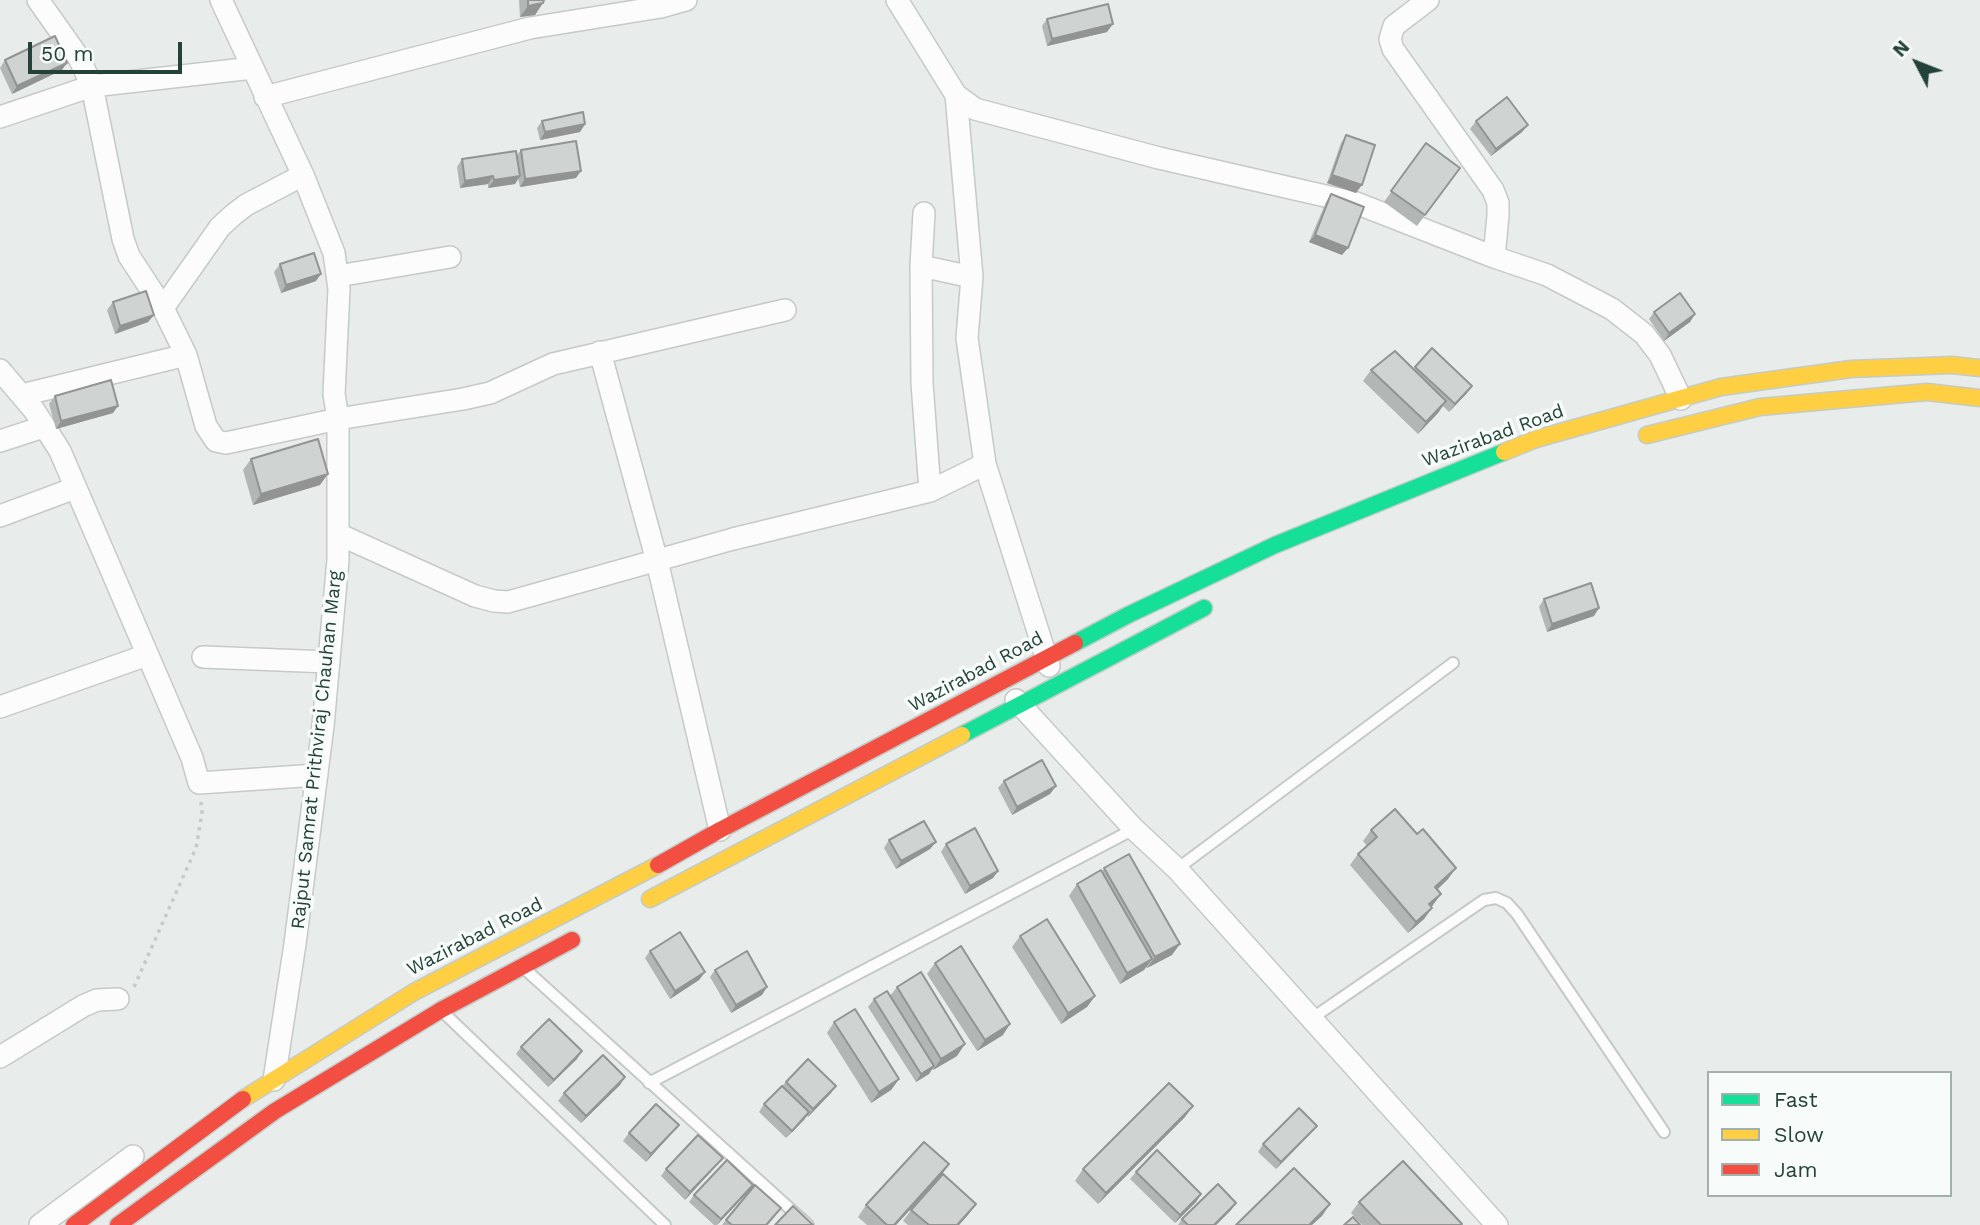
<!DOCTYPE html>
<html>
<head>
<meta charset="utf-8">
<style>
  body { margin:0 }
  #map { position:relative; width:1980px; height:1225px; overflow:hidden; background:#e8edeb; font-family:"Work Sans",sans-serif }
  canvas { display:block }
  .legend { position:absolute; left:1707px; top:1071px; width:245px; height:126px; box-sizing:border-box; background:#f7fbf9; border:2px solid #a3b1ad; margin:0; padding:9px 12px; list-style:none; font-size:21px; color:#24423a }
  .legend li { display:flex; align-items:center; gap:14px; height:35px }
  .legend b { width:35px; border:2px solid #a3b1ad }
  .north { position:absolute; left:1882px; top:28px; width:70px; height:70px; -webkit-text-stroke:5px #f7fbf9; paint-order:stroke; rotate:312deg; font-size:19px; font-weight:700; line-height:28px; text-align:center; color:#24423a }
  .north::after { content:''; display:block; margin:auto; width:24px; height:32px; background:#24423a; clip-path:polygon(50% 0,100% 100%,50% 72%,0 100%) }
  .scale { position:absolute; left:28px; top:42px; width:154px; height:32px; box-sizing:border-box; border:4px solid #24423a; border-top:0; padding-left:9px; font-size:21px; line-height:24px; white-space:nowrap; color:#24423a; -webkit-text-stroke:5px #f7fbf9; paint-order:stroke }
</style>
</head>
<body>
<div id="map">
<canvas width="1980" height="1225"></canvas>
<ul class="legend">
<li><b style="height:9px;background:#16e098"></b>Fast</li>
<li><b style="height:9px;background:#ffcf43"></b>Slow</li>
<li><b style="height:9px;background:#f24e42"></b>Jam</li>
</ul>
<div class="north">N</div>
<div class="scale">50 m</div>
</div>
<script>
const c = document.querySelector('canvas').getContext('2d');
c.lineJoin = 'round';
function toPath(rows) {
  const path = new Path2D();
  for (const r of rows) {
    path.moveTo(r[0], r[1]);
    for (let i = 2; i < r.length; i += 2) path.lineTo(r[i], r[i + 1]);
  }
  return path;
}
function stroke(path, color, width, dash) {
  c.strokeStyle = color;
  c.lineWidth = width;
  c.lineCap = dash ? 'butt' : 'round';
  c.setLineDash(dash || []);
  c.stroke(path);
}
function fillPath(path, color) {
  c.fillStyle = color;
  c.fill(path, 'evenodd');
}
function drawText(font, color, halo, rows, align = 'center') {
  c.font = font + ' "Work Sans",sans-serif';
  c.lineWidth = 7;
  c.setLineDash([]);
  c.textBaseline = 'middle';
  c.strokeStyle = halo;
  c.fillStyle = color;
  for (const [text, x, y, turn = 0] of rows) {
    c.save();
    c.translate(x, y);
    c.rotate((+turn || 0) * Math.PI / 180);
    c.textAlign = isNaN(turn) ? turn : align;
    if (halo) c.strokeText(text, 0, 0);
    c.fillText(text, 0, 0);
    c.restore();
  }
}
const lane = toPath([
  [1177,869,1453,663],
  [527,971,808,1225],
  [445,1014,665,1225],
  [1311,1019,1484,900,1496,898,1507,903,1517,914,1664,1132],
  [649,1083,1134,829]
]);
const street = toPath([
  [38,0,79,58,92,86,123,239,129,256,163,308,186,355,206,426,216,441,226,443,338,419,463,399,490,393,553,364,785,310],
  [221,0,303,175,334,253,339,289,334,394,338,419,338,560,323,726,295,944,274,1080],
  [897,0,956,95,975,109,1159,158,1356,203,1494,257,1547,275,1612,309,1644,334,1660,355,1681,399],
  [1428,0,1394,26,1390,39,1393,49,1493,190,1498,203,1498,216,1494,257],
  [956,95,972,277,967,338,985,464],
  [265,97,530,28,661,7,686,0],
  [0,117,92,86,253,68],
  [924,213,921,266,922,383,930,491],
  [921,266,972,277],
  [338,276,450,257],
  [163,308,220,227,233,215,246,205,303,175],
  [600,352,657,561,720,830],
  [0,370,34,410,60,451,192,758,199,783,317,775],
  [22,395,186,355],
  [0,441,43,427],
  [0,516,75,488],
  [338,534,475,596,494,601,508,602,733,539,930,491,985,464,1049,666],
  [203,657,329,662],
  [1016,700,1134,829,1177,869,1497,1225],
  [0,707,147,655],
  [0,1057,83,1006,97,1000,118,999],
  [40,1225,133,1156]
]);
const fast = toPath([
  [1075,643,1128,615,1275,545,1504,452],
  [962,735,1204,608]
]);
const slow = toPath([
  [1647,435,1760,407,1927,392,1980,398],
  [1504,452,1536,439,1721,387,1851,369,1952,365,1980,368],
  [650,899,962,735],
  [243,1099,414,992,658,865]
]);
const jam = toPath([
  [658,865,720,830,1075,643],
  [74,1225,243,1099],
  [118,1225,275,1111,441,1010,572,940]
]);
stroke(lane, '#c5cac8', 14);
stroke(street, '#c5cac8', 24);
stroke(fast, '#c3ccc9', 19);
stroke(slow, '#c3ccc9', 19);
stroke(jam, '#c3ccc9', 19);
stroke(toPath([
  [134,987,196,848,202,813,201,802]
]), '#c3ccca', 3.5, [3.5, 5]);
stroke(lane, '#fcfcfc', 10);
stroke(street, '#fcfcfc', 21);
stroke(fast, '#16e098', 16);
stroke(slow, '#ffcf43', 16);
stroke(jam, '#f24e42', 16);
fillPath(toPath([
  [519,0,544,0,535,15,520,17],
  [1047,19,1107,32,1047,46,1042,26],
  [5,60,62,70,12,94,0,68],
  [542,121,585,124,580,132,540,140,537,128],
  [1476,121,1528,125,1522,132,1491,156,1470,129],
  [1346,135,1356,193,1327,183,1341,143],
  [1426,143,1460,168,1417,226,1384,202],
  [521,150,576,178,520,187,518,178,515,184,488,188,488,184,460,188,457,167,462,159,517,155],
  [1331,194,1342,255,1309,242,1326,202],
  [280,264,316,281,281,293,274,272],
  [113,302,154,315,148,322,115,334,107,310],
  [1654,312,1695,314,1690,322,1664,341,1649,319],
  [1432,348,1467,393,1449,412,1443,406,1438,413,1418,434,1363,381,1371,370,1414,369],
  [55,396,113,413,56,429,49,404],
  [251,459,320,485,253,505,243,470],
  [1544,599,1594,616,1547,632,1539,607],
  [1004,781,1056,786,1050,794,1012,815,998,788],
  [1371,830,1448,879,1437,890,1433,905,1424,919,1408,933,1350,865,1358,854,1367,846,1363,841],
  [889,840,936,842,930,849,896,869,884,848],
  [946,844,998,871,993,878,965,894,941,852],
  [1104,868,1172,955,1147,968,1146,967,1144,970,1120,984,1069,896,1077,884,1102,872],
  [1020,936,1095,996,1087,1007,1061,1024,1012,947],
  [650,951,705,972,699,980,670,999,645,958],
  [935,963,1003,1035,977,1051,927,974],
  [715,970,762,995,731,1013,710,977],
  [897,987,957,1056,933,1070,932,1069,929,1074,916,1082,868,1007,874,999,890,996],
  [834,1022,899,1079,891,1090,871,1103,827,1033],
  [521,1047,577,1059,548,1087,516,1054],
  [786,1082,831,1093,808,1117,807,1116,786,1138,759,1112,764,1104],
  [620,1085,581,1123,558,1101,564,1093],
  [1185,1117,1098,1204,1075,1181,1083,1169],
  [1317,1126,1311,1133,1276,1169,1258,1152,1263,1144],
  [673,1132,646,1162,623,1141,629,1133],
  [717,1165,685,1200,661,1176,666,1169],
  [1136,1172,1201,1194,1196,1202,1175,1223,1130,1179],
  [941,1176,896,1225,867,1225,858,1217,866,1205],
  [753,1185,748,1192,717,1225,714,1225,689,1202,694,1195],
  [1359,1202,1461,1225,1362,1225,1351,1213],
  [1236,1203,1231,1210,1216,1225,1178,1225,1182,1219],
  [976,1204,959,1225,908,1225,903,1221,911,1210],
  [776,1215,768,1225,722,1225,726,1220]
]), '#b2b6b5');
fillPath(toPath([
  [543,3,535,15,520,17,528,6],
  [1113,24,1107,32,1047,46,1052,39],
  [67,63,62,70,12,94,17,86],
  [585,124,580,132,540,140,545,132],
  [1528,125,1522,132,1491,156,1496,149],
  [581,171,576,178,520,187,525,179],
  [1332,175,1362,185,1356,193,1327,183],
  [493,176,488,184,460,188,465,181],
  [520,176,515,184,488,188,494,180],
  [1315,235,1348,248,1342,255,1309,242],
  [321,274,316,281,281,293,286,285],
  [1695,314,1690,322,1664,341,1669,333],
  [154,315,148,322,115,334,120,326],
  [1472,386,1467,393,1449,412,1455,404],
  [1446,401,1438,413,1418,434,1426,422],
  [118,406,113,413,56,429,61,421],
  [328,474,320,485,253,505,261,494],
  [1599,608,1594,616,1547,632,1552,624],
  [1056,786,1050,794,1012,815,1017,807],
  [936,842,930,849,896,869,901,861],
  [1456,868,1448,879,1427,899,1435,887],
  [998,871,993,878,965,894,970,886],
  [1441,894,1433,905,1421,916,1429,904],
  [1432,908,1424,919,1408,933,1416,922],
  [1180,944,1172,955,1147,968,1155,957],
  [1152,959,1144,970,1120,984,1127,973],
  [705,972,699,980,670,999,675,991],
  [767,987,762,995,731,1013,736,1005],
  [1095,996,1087,1007,1061,1024,1068,1013],
  [1010,1024,1003,1035,977,1051,985,1040],
  [965,1044,957,1056,933,1070,941,1059],
  [582,1051,577,1059,548,1087,554,1080],
  [934,1066,929,1074,916,1082,921,1074],
  [625,1077,620,1085,581,1123,586,1116],
  [899,1079,891,1090,871,1103,879,1092],
  [836,1086,831,1093,808,1117,813,1109],
  [1193,1106,1185,1117,1098,1204,1106,1193],
  [809,1112,804,1120,786,1138,792,1131],
  [679,1125,673,1132,646,1162,651,1154],
  [1317,1126,1311,1133,1276,1169,1281,1162],
  [723,1158,717,1165,685,1200,690,1192],
  [949,1164,941,1176,896,1225,894,1225],
  [753,1185,748,1192,717,1225,721,1219],
  [1201,1194,1196,1202,1175,1223,1180,1215],
  [1236,1203,1231,1210,1216,1225,1214,1225],
  [976,1204,968,1215,959,1225,957,1225],
  [1330,1204,1322,1216,1312,1225,1309,1225]
]), '#919493');
const building = toPath([
  [528,0,544,0,543,3,528,6,528,0],
  [1108,4,1113,24,1052,39,1047,19,1108,4],
  [55,36,67,63,17,86,5,60,55,36],
  [1507,97,1528,125,1496,149,1476,121,1507,97],
  [583,112,585,124,545,132,542,121,583,112],
  [1346,135,1375,145,1362,185,1332,175,1346,135],
  [576,141,581,171,525,179,521,150,576,141],
  [1426,143,1460,168,1425,215,1391,191,1426,143],
  [516,151,520,176,494,180,493,176,465,181,462,159,516,151],
  [1331,194,1364,207,1348,248,1315,235,1331,194],
  [314,253,321,274,286,285,280,264,314,253],
  [146,291,154,315,120,326,113,302,146,291],
  [1680,293,1695,314,1669,333,1654,312,1680,293],
  [1432,348,1472,386,1455,404,1415,367,1432,348],
  [1395,351,1446,401,1426,422,1371,370,1395,351],
  [111,380,118,406,61,421,55,396,111,380],
  [318,439,328,474,261,494,251,459,318,439],
  [1591,583,1599,608,1552,624,1544,599,1591,583],
  [1042,760,1056,786,1017,807,1004,781,1042,760],
  [1395,809,1417,834,1423,829,1456,868,1435,887,1441,894,1429,904,1432,908,1416,922,1358,854,1377,837,1371,830,1395,809],
  [924,821,936,842,901,861,889,840,924,821],
  [975,828,998,871,970,886,946,844,975,828],
  [1129,854,1180,944,1155,957,1104,868,1129,854],
  [1101,870,1152,959,1127,973,1077,884,1101,870],
  [1047,919,1095,996,1068,1013,1020,936,1047,919],
  [680,932,705,972,675,991,650,951,680,932],
  [961,946,1010,1024,985,1040,935,963,961,946],
  [747,951,767,987,736,1005,715,970,747,951],
  [921,972,965,1044,941,1059,897,987,921,972],
  [887,991,934,1066,921,1074,874,999,887,991],
  [855,1009,899,1079,879,1092,834,1022,855,1009],
  [549,1019,582,1051,554,1080,521,1047,549,1019],
  [603,1055,625,1077,586,1116,564,1093,603,1055],
  [808,1059,836,1086,813,1109,786,1082,808,1059],
  [1169,1083,1193,1106,1106,1193,1083,1169,1169,1083],
  [782,1086,809,1112,792,1131,764,1104,782,1086],
  [656,1104,679,1125,651,1154,629,1133,656,1104],
  [1299,1108,1317,1126,1281,1162,1263,1144,1299,1108],
  [698,1135,723,1158,690,1192,666,1169,698,1135],
  [924,1142,949,1164,894,1225,887,1225,866,1205,924,1142],
  [1157,1150,1201,1194,1180,1215,1136,1172,1157,1150],
  [727,1160,753,1185,721,1219,694,1195,727,1160],
  [1403,1161,1462,1224,1461,1225,1381,1225,1359,1202,1403,1161],
  [1294,1168,1330,1204,1309,1225,1236,1225,1294,1168],
  [943,1174,976,1204,957,1225,929,1225,911,1210,943,1174],
  [1218,1184,1236,1203,1214,1225,1188,1225,1182,1219,1218,1184],
  [755,1185,781,1208,766,1225,732,1225,726,1220,755,1185],
  [793,1206,813,1225,775,1225,793,1206],
  [1353,1217,1360,1225,1344,1225,1353,1217]
]);
fillPath(building, '#cfd4d2');
stroke(building, '#919493', 2);
drawText('19px', '#24423a', '#f7fbf9', [
  ["Wazirabad Road",1493,436,-20],
  ["Wazirabad Road",976,672,-28],
  ["Rajput Samrat Prithviraj Chauhan Marg",317,750,-84],
  ["Wazirabad Road",475,937,-27]
]);
</script>
</body>
</html>
